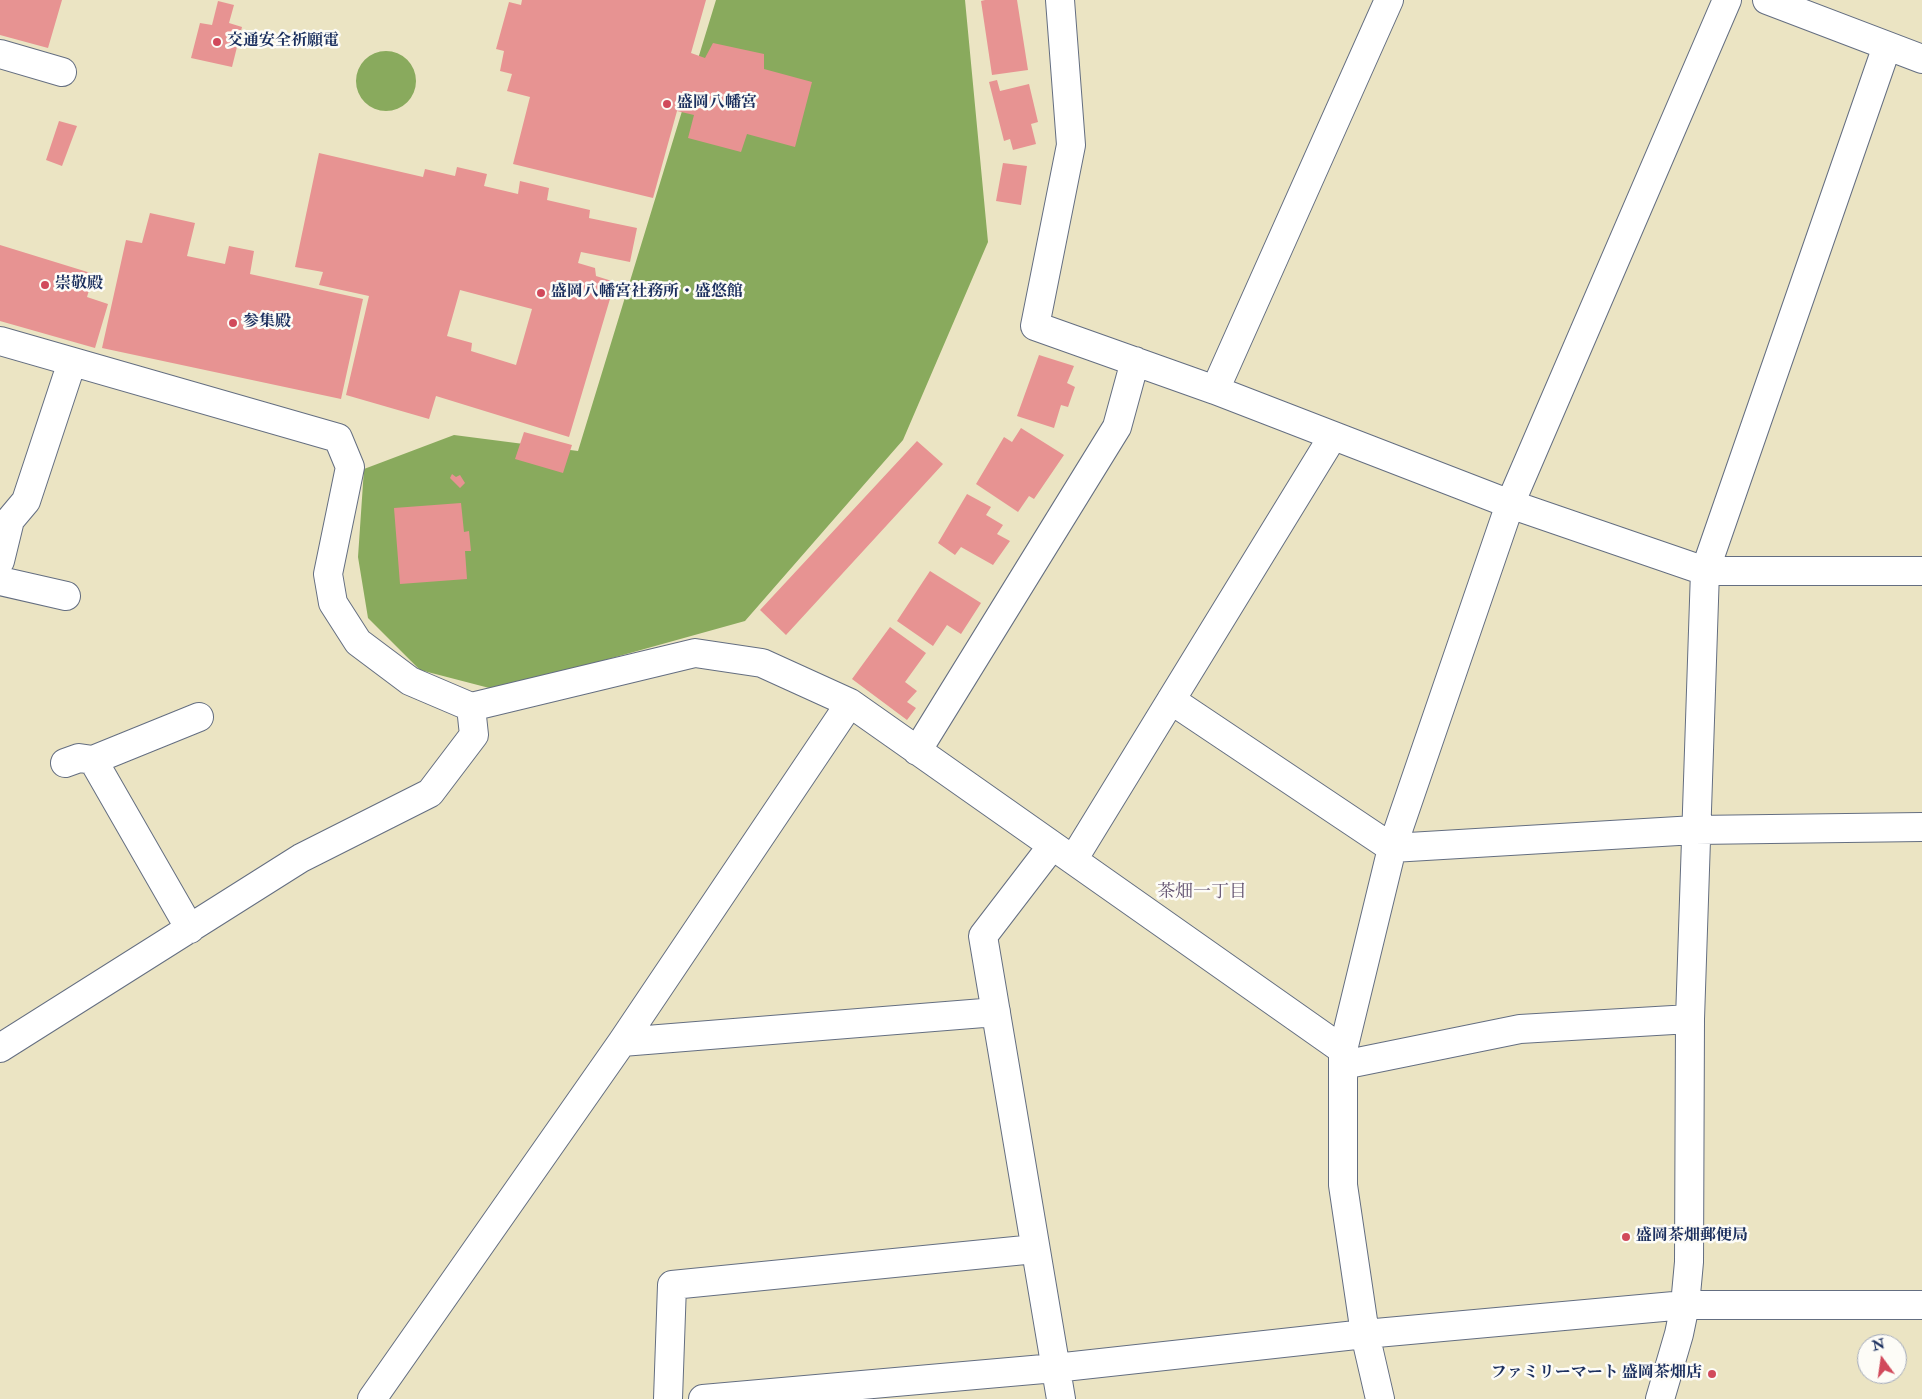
<!DOCTYPE html>
<html>
<head>
<meta charset="utf-8">
<style>
  body { margin:0 }
  #map { position:relative; width:1922px; height:1399px; overflow:hidden; background:#ebe4c3; font-family:"IM FELL Double Pica",serif }
  canvas { display:block }
  .north { position:absolute; left:1857px; top:1334px; width:50px; height:50px; box-sizing:border-box; background:#fdfcf7; border:1px solid #a3aaba; border-radius:50%; rotate:346deg; font-size:14px; font-weight:700; line-height:20px; text-align:center; color:#1b2f5e }
  .north::after { content:''; display:block; margin:auto; width:18px; height:22px; background:#d1495b; clip-path:polygon(50% 0,100% 100%,50% 72%,0 100%) }
</style>
</head>
<body>
<div id="map">
<canvas width="1922" height="1399"></canvas>
<div class="north">N</div>
</div>
<script>
const c = document.querySelector('canvas').getContext('2d');
c.lineJoin = 'round';
function fillPath(path, color) {
  c.fillStyle = color;
  c.fill(path, 'evenodd');
}
function toPath(rows) {
  const path = new Path2D();
  for (const r of rows) {
    if (r.length === 3) {
      path.moveTo(r[0] + r[2], r[1]);
      path.arc(r[0], r[1], r[2], 0, 2 * Math.PI);
      continue;
    }
    path.moveTo(r[0], r[1]);
    for (let i = 2; i < r.length; i += 2) path.lineTo(r[i], r[i + 1]);
  }
  return path;
}
function stroke(path, color, width, dash) {
  c.strokeStyle = color;
  c.lineWidth = width;
  c.lineCap = dash ? 'butt' : 'round';
  c.setLineDash(dash || []);
  c.stroke(path);
}
function drawText(font, color, halo, rows, align = 'center') {
  c.font = font + ' "IM FELL Double Pica","Noto Serif JP",serif';
  c.lineWidth = 5;
  c.setLineDash([]);
  c.textBaseline = 'middle';
  c.strokeStyle = halo;
  c.fillStyle = color;
  for (const [text, x, y, turn = 0] of rows) {
    c.save();
    c.translate(x, y);
    c.rotate((+turn || 0) * Math.PI / 180);
    c.textAlign = isNaN(turn) ? turn : align;
    if (halo) c.strokeText(text, 0, 0);
    c.fillText(text, 0, 0);
    c.restore();
  }
}
fillPath(toPath([
  [716,0,965,0,988,242,903,440,745,621,497,690,420,670,368,618,358,557,364,469,454,435,578,451],
  [386,81,30]
]), '#89aa5d');
fillPath(toPath([
  [0,0,62,0,48,48,0,35],
  [522,0,706,0,691,53,705,58,713,43,764,54,764,69,812,82,795,147,747,134,741,152,688,138,694,115,677,111,653,198,513,164,530,97,507,91,512,74,500,71,504,51,496,49,509,2,521,5],
  [985,0,1017,0,1028,70,992,75,981,1],
  [218,1,234,5,229,23,242,27,232,67,191,58,200,23,212,25],
  [997,80,1000,91,1029,84,1038,122,1031,124,1036,144,1013,150,1010,139,1004,141,989,82],
  [59,121,77,126,62,166,46,160],
  [319,153,423,177,425,169,455,176,457,167,487,174,484,186,518,194,520,181,549,188,547,200,590,210,589,218,637,228,630,262,581,252,578,263,595,268,596,276,615,282,569,437,436,396,429,419,346,395,369,296,319,285,323,272,295,267],
  [460,290,532,309,516,365,471,351,472,343,447,336],
  [1003,163,1027,166,1021,205,996,201],
  [150,213,195,223,187,256,225,264,229,246,254,251,250,274,363,299,341,399,102,348,126,240,142,243],
  [0,245,94,274,87,297,108,304,95,348,0,321],
  [1039,355,1074,366,1067,383,1075,387,1068,407,1061,405,1054,428,1017,416],
  [1021,428,1064,455,1034,499,1029,496,1018,512,976,484,1004,437,1012,442],
  [524,432,572,445,563,473,515,459],
  [917,441,943,464,786,635,760,610],
  [452,474,456,477,460,475,465,483,460,488,450,478],
  [967,494,991,507,986,515,1003,525,997,534,1010,541,993,565,961,547,955,555,938,543],
  [461,503,464,532,469,531,471,551,465,551,467,579,400,584,394,508],
  [930,571,981,603,961,634,947,625,933,646,897,621],
  [890,627,926,653,905,682,917,691,907,702,916,708,907,720,852,679]
]), '#e79392');
const minor = toPath([
  [1060,0,1071,145,1035,326,1215,390,1510,504,1705,571,1922,571],
  [1767,0,1922,59],
  [0,54,62,72],
  [0,341,338,438,350,467,328,574,333,603,358,642,410,681,471,707,474,735,430,793,301,858,0,1048],
  [1215,390,1389,0],
  [0,561,10,520,26,501,72,362],
  [0,581,66,596],
  [1171,700,1392,848,1695,830,1922,827],
  [471,707,695,653,762,663,850,703,1343,1050],
  [917,751,1117,427,1135,361],
  [65,763,79,758,93,760],
  [1052,846,983,936,1061,1399],
  [1073,860,1333,436],
  [190,929,93,760,199,717],
  [622,1042,996,1012],
  [1343,1065,1520,1029,1690,1019],
  [372,1399,622,1042,850,703],
  [668,1399,672,1285,1035,1249],
  [703,1399,1055,1368,1365,1334,1685,1305,1922,1305],
  [1380,1399,1365,1334,1343,1185,1343,1050,1392,848,1510,504,1727,0],
  [1660,1399,1679,1334,1685,1305,1689,1262,1690,1019,1705,571,1887,46]
]);
stroke(minor, '#646e81', 30);
stroke(minor, '#fff', 28);
for (const [x, y, r, color] of [
  [217,42,5,"#d1495b"],
  [667,104,5,"#d1495b"],
  [45,285,5,"#d1495b"],
  [541,293,5,"#d1495b"],
  [233,323,5,"#d1495b"],
  [1626,1237,5,"#d1495b"],
  [1712,1374,5,"#d1495b"]
]) {
  const dot = new Path2D();
  dot.arc(x, y, r, 0, 2 * Math.PI);
  c.fillStyle = color;
  c.fill(dot);
  stroke(dot, '#fdfcf7', 2);
}
drawText('bold 16px', '#1b2f5e', '#fdfcf7', [
  ["交通安全祈願電",227,42],
  ["盛岡八幡宮",677,104],
  ["崇敬殿",55,285],
  ["盛岡八幡宮社務所・盛悠館",551,293],
  ["参集殿",243,323],
  ["盛岡茶畑郵便局",1636,1237],
  ["ファミリーマート 盛岡茶畑店",1702,1374,"right"]
], 'left');
drawText('18px', '#625270', '#fdfcf7', [
  ["茶畑一丁目",1202,893]
]);
</script>
</body>
</html>
